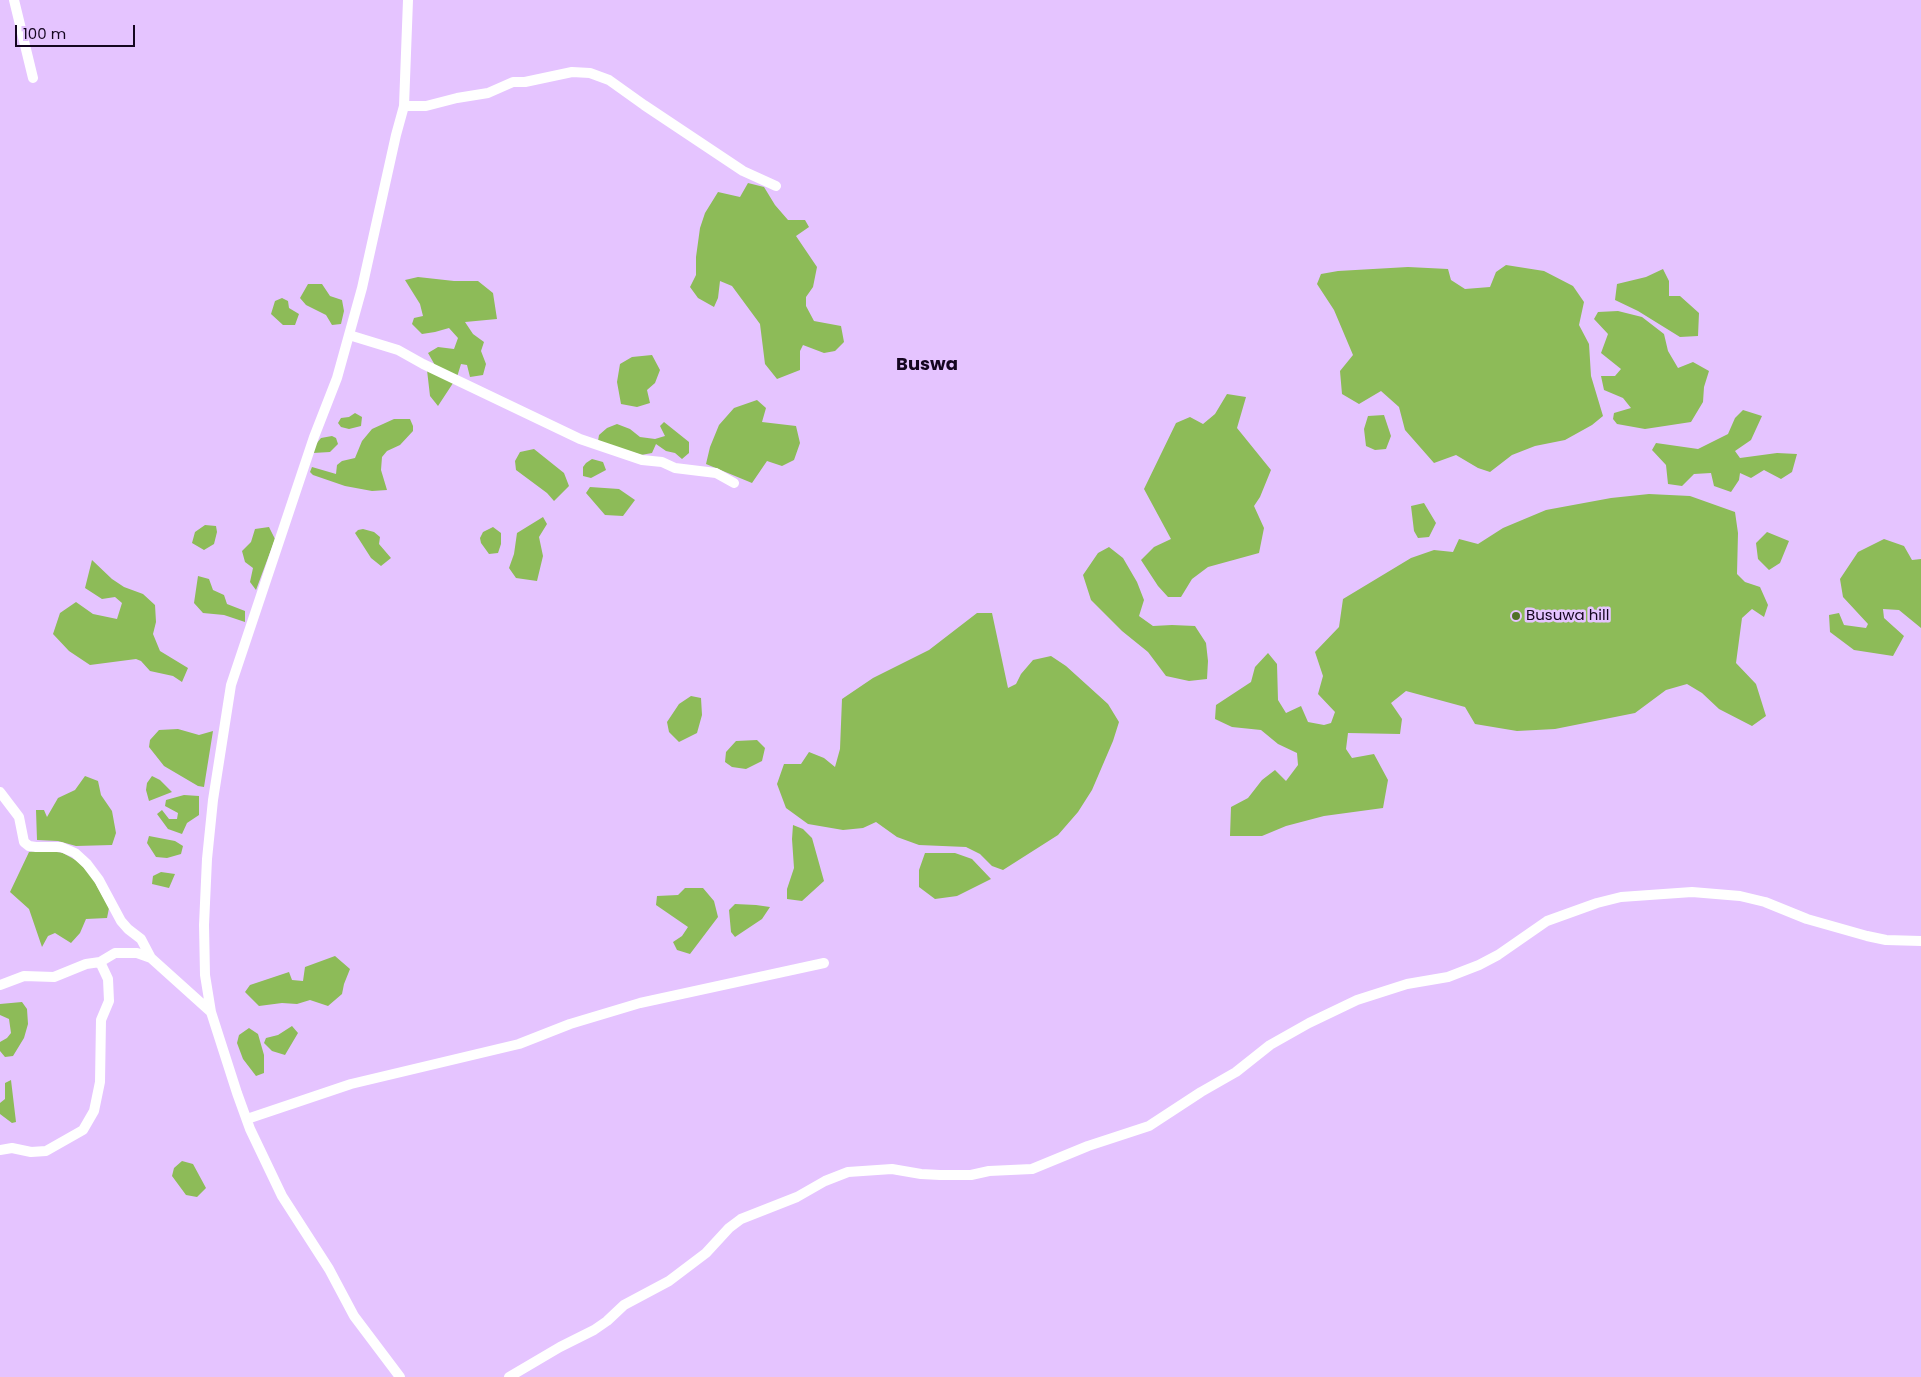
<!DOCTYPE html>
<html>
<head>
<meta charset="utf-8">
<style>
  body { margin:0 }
  #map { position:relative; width:1921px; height:1377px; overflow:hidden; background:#e5c4ff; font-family:Poppins,sans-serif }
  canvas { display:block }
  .scale { position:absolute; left:15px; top:25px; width:120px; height:22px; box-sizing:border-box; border:2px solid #150620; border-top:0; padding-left:6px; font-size:15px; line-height:18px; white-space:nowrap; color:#150620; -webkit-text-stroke:4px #e5c4ff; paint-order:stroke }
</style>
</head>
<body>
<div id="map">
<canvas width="1921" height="1377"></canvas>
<div class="scale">100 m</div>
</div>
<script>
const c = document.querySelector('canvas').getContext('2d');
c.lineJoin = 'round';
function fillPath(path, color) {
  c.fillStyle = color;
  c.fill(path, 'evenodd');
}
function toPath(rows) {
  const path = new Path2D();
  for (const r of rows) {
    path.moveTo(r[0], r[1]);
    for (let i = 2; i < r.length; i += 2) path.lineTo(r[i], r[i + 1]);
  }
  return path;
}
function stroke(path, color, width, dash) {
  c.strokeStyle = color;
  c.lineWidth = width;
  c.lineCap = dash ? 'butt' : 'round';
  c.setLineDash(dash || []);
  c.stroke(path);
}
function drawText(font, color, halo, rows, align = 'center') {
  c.font = font + ' Poppins,sans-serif';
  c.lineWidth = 5;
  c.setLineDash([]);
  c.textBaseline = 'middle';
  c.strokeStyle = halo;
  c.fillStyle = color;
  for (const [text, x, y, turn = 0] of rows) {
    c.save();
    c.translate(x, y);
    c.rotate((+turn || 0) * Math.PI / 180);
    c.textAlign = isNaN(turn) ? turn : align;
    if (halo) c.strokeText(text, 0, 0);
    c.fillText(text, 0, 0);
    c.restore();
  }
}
fillPath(toPath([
  [748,183,764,187,775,205,788,220,805,220,809,227,796,236,817,267,813,287,806,297,806,306,814,321,841,326,844,342,835,351,824,353,803,345,800,351,800,370,777,379,765,364,760,324,732,286,720,281,718,298,714,307,698,298,690,287,696,275,696,257,700,228,705,213,718,192,740,197],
  [1506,265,1544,271,1573,286,1584,302,1579,325,1589,344,1591,376,1603,416,1592,425,1565,440,1535,446,1512,455,1490,472,1478,468,1456,455,1434,463,1405,430,1399,407,1381,391,1359,404,1342,394,1340,371,1353,355,1334,310,1317,284,1321,274,1338,271,1408,267,1448,269,1451,280,1465,289,1490,287,1496,272],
  [1663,269,1669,281,1669,296,1680,296,1699,313,1698,336,1680,337,1638,311,1615,300,1617,284,1646,277],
  [418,277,454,281,478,281,493,293,497,319,465,322,473,334,484,342,481,351,486,364,483,375,470,377,467,365,461,364,457,377,438,406,430,396,427,370,436,367,428,353,438,347,454,349,458,338,449,328,435,332,422,334,412,324,414,318,423,316,420,304,405,280],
  [308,284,322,284,330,296,342,300,344,311,341,324,332,325,326,315,306,305,300,298],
  [282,298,288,301,289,308,299,314,295,325,283,325,271,314,275,301],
  [1618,311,1642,317,1664,334,1668,351,1678,368,1693,362,1709,371,1704,387,1703,402,1691,422,1645,429,1617,424,1613,419,1614,413,1631,408,1623,398,1604,390,1601,376,1615,376,1621,369,1601,353,1608,334,1594,319,1598,312],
  [652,355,660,370,655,383,647,390,650,403,637,407,621,404,617,382,620,364,632,357],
  [1227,394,1246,397,1237,428,1271,470,1260,497,1254,506,1264,528,1259,553,1208,567,1192,579,1181,597,1168,597,1158,586,1141,560,1154,547,1171,539,1144,489,1176,423,1190,417,1203,424,1215,414],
  [757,400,766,408,762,422,796,426,800,443,794,460,782,466,767,461,752,483,706,464,710,447,719,425,734,408],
  [1743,410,1762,416,1751,440,1735,451,1740,458,1777,453,1797,454,1792,472,1781,479,1764,470,1751,478,1740,473,1739,480,1731,492,1714,486,1711,473,1694,474,1682,486,1668,484,1666,465,1652,450,1656,443,1698,449,1728,434,1735,418],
  [355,413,362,417,361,426,349,429,341,427,338,423,341,418,349,417],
  [1384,415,1391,436,1386,449,1375,450,1366,446,1364,429,1368,416],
  [394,419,410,419,413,426,413,431,400,445,387,451,382,457,381,470,387,490,372,491,345,486,313,475,310,472,312,467,336,474,337,465,342,461,355,458,362,441,372,429],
  [664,422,689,442,689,453,682,459,675,453,666,451,656,444,652,453,641,455,598,441,599,435,607,428,617,424,630,429,640,437,655,439,665,436,660,426],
  [332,436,336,438,338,444,330,452,313,453,316,444,321,438],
  [534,449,564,473,569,486,554,501,547,493,516,470,515,461,520,452],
  [592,459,603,462,606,470,591,478,583,476,583,467,586,463],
  [590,487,619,489,635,500,623,516,605,515,586,493],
  [1649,494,1690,496,1735,512,1738,533,1737,574,1745,582,1760,587,1768,605,1764,617,1752,609,1742,618,1736,663,1756,684,1766,716,1752,726,1719,709,1702,693,1687,684,1666,690,1635,713,1555,729,1517,731,1475,724,1465,707,1406,691,1391,703,1402,719,1400,734,1348,733,1346,749,1352,758,1374,754,1388,780,1383,808,1324,816,1286,826,1262,836,1230,836,1231,807,1248,798,1262,780,1275,770,1286,781,1298,765,1297,753,1278,744,1261,730,1232,727,1215,719,1216,705,1251,682,1255,667,1268,653,1277,664,1278,700,1286,713,1301,706,1308,722,1324,725,1331,723,1335,712,1318,694,1323,676,1315,652,1339,627,1343,599,1411,558,1434,550,1453,552,1459,539,1478,544,1503,528,1546,510,1611,498],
  [1424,503,1436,523,1429,537,1418,538,1414,531,1411,506],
  [543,517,547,524,539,537,543,556,537,581,516,578,509,568,514,554,517,533],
  [205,525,216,526,217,532,214,544,204,550,192,543,195,532],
  [269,527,275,539,256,590,250,582,253,568,245,562,242,551,251,542,255,529],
  [493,527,501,533,501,544,498,553,489,554,481,543,480,538,483,532],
  [363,529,374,532,380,537,379,544,391,558,381,566,371,558,355,533,358,530],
  [1767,532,1789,541,1780,563,1769,570,1758,559,1756,543],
  [1884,539,1904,546,1912,560,1921,559,1921,628,1899,610,1883,609,1884,618,1904,636,1893,656,1854,650,1830,632,1829,615,1839,613,1844,625,1866,628,1868,624,1843,597,1840,579,1858,552],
  [1109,547,1123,558,1137,582,1144,600,1139,616,1153,626,1172,625,1195,626,1206,643,1208,661,1207,679,1189,681,1166,676,1148,652,1122,631,1091,600,1083,575,1098,553],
  [92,560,112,579,124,587,143,594,155,605,156,622,153,634,160,651,188,668,182,682,173,676,150,671,141,661,136,659,90,665,69,651,53,634,60,613,76,602,93,614,117,619,122,603,115,597,102,599,85,588],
  [198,576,209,579,213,590,224,595,227,604,245,611,245,622,224,615,203,613,194,603],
  [977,613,992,613,1008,688,1016,684,1021,674,1033,660,1051,656,1066,666,1108,704,1119,722,1113,741,1092,790,1078,812,1058,835,1003,870,992,866,980,854,966,847,919,845,897,837,876,822,863,828,843,830,808,824,786,808,777,784,784,764,801,764,809,752,824,758,835,767,840,749,842,699,873,678,929,650],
  [691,696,701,698,702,715,697,733,679,742,669,732,667,722,679,704],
  [178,729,199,735,213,731,204,787,198,786,164,766,149,747,150,740,159,730],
  [757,740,765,748,762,761,746,769,732,767,725,762,726,752,736,741],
  [85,776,98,781,101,795,112,811,116,833,112,845,76,846,58,841,37,840,36,810,44,810,47,817,58,798,75,790],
  [152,776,160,780,172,792,149,801,146,790,147,783],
  [184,795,199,796,199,815,187,823,182,834,168,829,157,814,162,810,169,819,177,819,178,813,165,806,166,800],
  [793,825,803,829,812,838,824,881,802,901,787,899,787,889,794,868,792,839],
  [149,836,175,841,183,846,181,854,167,858,156,857,147,843],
  [44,850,63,853,79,862,93,879,109,908,107,918,86,919,80,933,71,943,55,933,48,936,42,947,29,909,10,892,29,852],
  [925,853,955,853,972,859,991,879,957,896,935,899,919,887,919,870],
  [161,872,175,874,169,888,152,884,153,876],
  [685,888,703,888,714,901,718,917,690,954,677,950,673,942,682,936,688,927,656,905,657,896,678,895],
  [735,904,756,905,770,907,762,919,735,937,731,932,729,910],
  [335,956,350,969,344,984,342,994,328,1006,310,1000,297,1004,282,1003,259,1006,245,992,250,985,289,972,292,980,303,981,305,967],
  [22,1002,27,1009,28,1024,24,1038,13,1056,5,1057,0,1051,0,1042,7,1038,11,1033,9,1019,0,1015,0,1004],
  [292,1026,298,1033,285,1055,272,1051,264,1043,266,1038,278,1035],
  [249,1028,258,1034,264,1055,264,1073,256,1076,243,1059,237,1043,239,1035],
  [11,1080,16,1122,12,1123,0,1114,0,1103,5,1099,5,1083],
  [182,1161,193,1164,206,1188,197,1197,186,1195,172,1176,174,1168]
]), '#8dbb58');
stroke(toPath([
  [14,0,33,78],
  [404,106,426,106,457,98,488,93,513,82,525,82,572,72,590,73,609,80,644,105,743,171,776,186],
  [349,335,398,350,423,364,580,439,642,460,662,462,675,468,716,473,734,483],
  [0,792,19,817,24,842,29,846,36,847,61,847,75,853,87,864,99,880,121,921,128,929,141,939,151,958],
  [0,985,24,976,54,977,86,964,100,962,115,953,137,953,151,958,211,1012],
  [247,1119,351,1084,519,1044,570,1024,640,1003,824,963],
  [0,1150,12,1148,31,1152,46,1151,83,1130,94,1111,100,1082,101,1020,109,1001,108,979,100,962],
  [400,1377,354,1316,329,1269,282,1196,250,1129,237,1093,211,1012,205,975,204,925,207,859,213,800,231,685,314,437,337,378,362,288,396,135,404,106,408,0],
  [509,1377,560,1347,594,1330,607,1321,624,1305,669,1281,706,1253,729,1228,741,1219,797,1197,825,1181,848,1172,892,1169,921,1174,940,1175,971,1175,989,1171,1032,1169,1088,1146,1149,1126,1201,1092,1236,1072,1270,1045,1309,1023,1357,1000,1407,984,1448,977,1479,965,1498,955,1547,921,1597,903,1621,897,1692,892,1740,896,1765,902,1807,919,1867,936,1886,940,1921,941]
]), '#fff', 10);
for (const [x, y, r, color] of [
  [1516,616,5,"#507128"]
]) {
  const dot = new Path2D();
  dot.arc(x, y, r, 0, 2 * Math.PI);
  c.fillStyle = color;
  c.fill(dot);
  stroke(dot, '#e5c4ff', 2);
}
drawText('15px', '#150620', '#e5c4ff', [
  ["Busuwa hill",1526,616]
], 'left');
drawText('bold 18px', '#150620', '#e5c4ff', [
  ["Buswa",927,365]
]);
</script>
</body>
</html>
